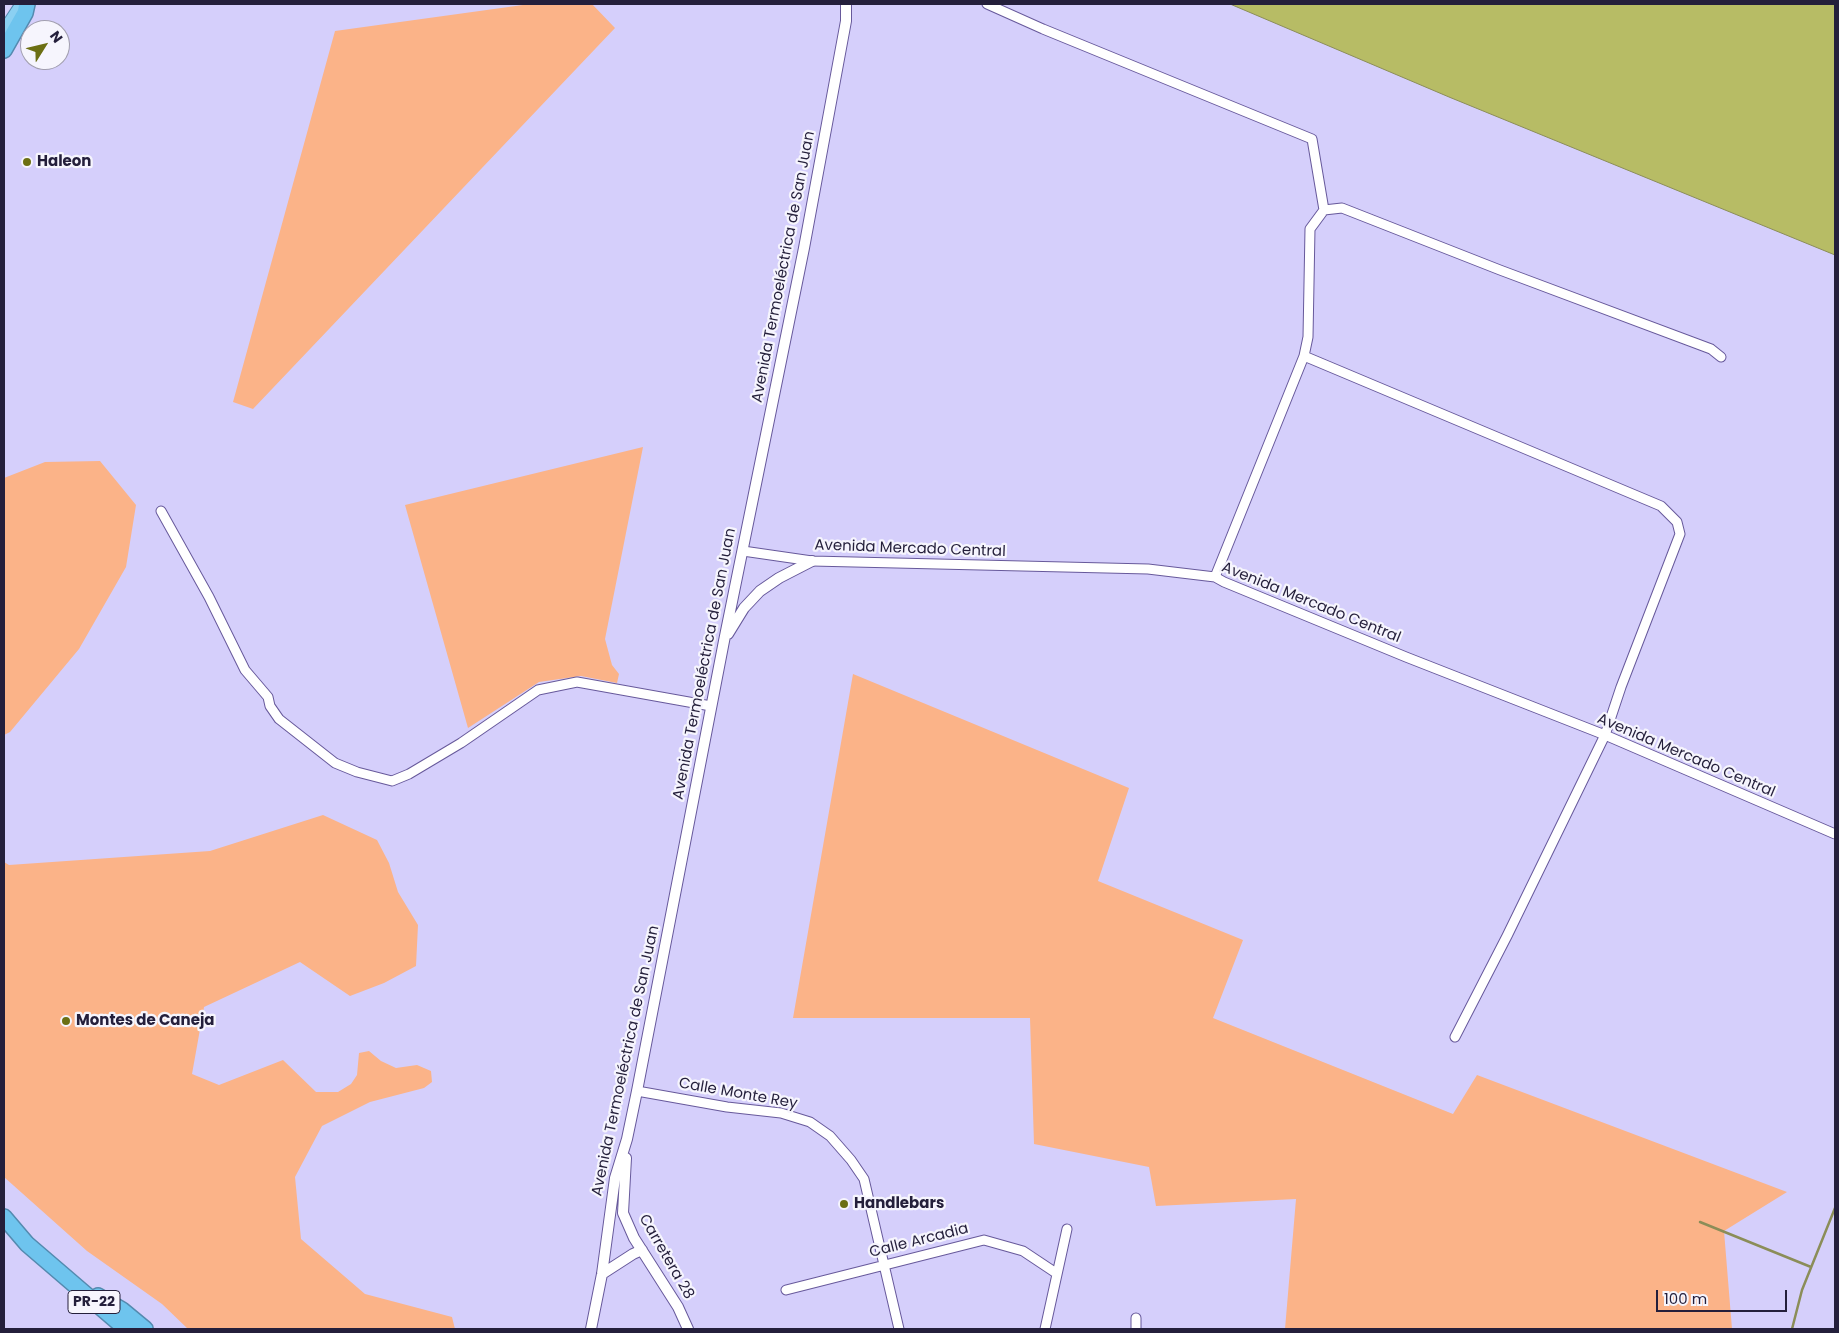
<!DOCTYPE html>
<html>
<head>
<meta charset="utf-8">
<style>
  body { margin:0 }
  #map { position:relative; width:1839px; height:1333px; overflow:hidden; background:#d5cffb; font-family:Poppins,sans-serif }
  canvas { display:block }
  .frame { position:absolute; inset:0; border:5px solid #241f3b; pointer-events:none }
  .north { position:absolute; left:20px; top:20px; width:50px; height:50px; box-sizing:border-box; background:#f6f5fd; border:1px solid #a29faf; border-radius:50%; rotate:54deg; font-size:14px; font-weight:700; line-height:20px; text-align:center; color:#241f3b }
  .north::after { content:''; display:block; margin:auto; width:18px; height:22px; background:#6c6f13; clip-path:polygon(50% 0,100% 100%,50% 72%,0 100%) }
  .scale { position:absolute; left:1656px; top:1290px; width:131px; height:22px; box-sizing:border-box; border:2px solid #241f3b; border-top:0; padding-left:6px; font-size:15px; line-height:18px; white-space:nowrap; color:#241f3b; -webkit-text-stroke:4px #f6f5fd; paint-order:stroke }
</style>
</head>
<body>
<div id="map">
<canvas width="1839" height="1333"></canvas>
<div class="frame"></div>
<div class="north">N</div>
<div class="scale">100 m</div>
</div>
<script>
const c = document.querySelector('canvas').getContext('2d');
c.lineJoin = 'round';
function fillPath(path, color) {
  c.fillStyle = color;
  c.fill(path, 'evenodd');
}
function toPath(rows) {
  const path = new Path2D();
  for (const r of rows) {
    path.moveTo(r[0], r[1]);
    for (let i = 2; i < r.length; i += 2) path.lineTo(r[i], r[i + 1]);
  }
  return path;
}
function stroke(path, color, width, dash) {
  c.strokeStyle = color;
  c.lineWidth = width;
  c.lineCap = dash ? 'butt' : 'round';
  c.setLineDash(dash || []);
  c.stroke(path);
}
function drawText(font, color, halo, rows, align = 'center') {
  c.font = font + ' Poppins,sans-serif';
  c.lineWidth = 4.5;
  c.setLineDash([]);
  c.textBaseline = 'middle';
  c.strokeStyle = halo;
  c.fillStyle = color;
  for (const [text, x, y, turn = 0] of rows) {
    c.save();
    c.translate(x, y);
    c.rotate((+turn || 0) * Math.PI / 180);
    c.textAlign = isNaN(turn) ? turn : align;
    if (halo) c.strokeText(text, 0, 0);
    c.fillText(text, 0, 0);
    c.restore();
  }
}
fillPath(toPath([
  [530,4,592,4,615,28,253,409,233,402,335,31],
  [643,447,605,639,612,665,619,674,617,683,581,676,539,682,468,728,405,505],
  [100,461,136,505,126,567,79,649,10,732,4,735,4,478,45,462],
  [853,674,1129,788,1098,881,1243,940,1213,1018,1453,1114,1477,1075,1787,1192,1724,1231,1732,1329,1285,1329,1296,1199,1156,1206,1149,1167,1034,1144,1030,1018,793,1018],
  [323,815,377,840,389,863,398,892,418,925,416,966,384,983,350,996,300,962,204,1007,192,1074,219,1085,283,1060,316,1092,338,1092,351,1084,357,1075,359,1053,369,1051,381,1061,396,1068,417,1065,431,1071,432,1082,424,1088,370,1102,322,1126,295,1177,301,1239,365,1294,452,1317,455,1329,188,1329,162,1304,87,1251,4,1177,4,862,9,865,210,851]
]), '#fbb388');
const water = toPath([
  [1230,4,1835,4,1835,255,1449,97,1230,4]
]);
fillPath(water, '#b7bc65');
stroke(water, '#8b8d58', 1);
stroke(toPath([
  [1700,1222,1811,1267],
  [1792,1329,1802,1290,1835,1208]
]), '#8b8d58', 2.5);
const minor = toPath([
  [987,4,1043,29,1312,139,1324,210],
  [1304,356,1661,506,1677,522,1680,534,1621,687,1605,735,1507,936,1455,1037],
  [161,511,209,597,245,670,268,697,270,706,279,719,335,763,357,772,392,781,409,774,461,743,538,690,577,682,711,706],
  [743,551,812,561,1148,569,1215,577,1224,582,1406,657,1605,735,1835,834],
  [1215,577,1304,356,1308,337,1310,229,1324,210,1342,208,1500,270,1711,349,1721,357],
  [637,1091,727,1107,781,1113,810,1122,830,1136,851,1160,864,1179,899,1329],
  [786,1290,984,1240,1023,1251,1056,1273],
  [1045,1329,1067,1229],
  [1136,1329,1136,1318]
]);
const tertiary = toPath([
  [728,634,744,608,760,591,779,578,812,561],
  [626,1158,623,1213,634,1238,678,1307,688,1329],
  [602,1274,633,1254,642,1250],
  [591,1329,602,1274,615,1178,627,1139,637,1091,724,641,804,248,846,21,846,4]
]);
const trunk = toPath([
  [4,33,23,4]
]);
const motorway = toPath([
  [4,50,25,13,27,4],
  [4,1217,27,1244,126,1329],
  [98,1296,122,1310,145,1329]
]);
stroke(minor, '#67599b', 11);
stroke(tertiary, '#67599b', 12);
stroke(trunk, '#548aaf', 16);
stroke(motorway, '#548aaf', 18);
stroke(minor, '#fff', 9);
stroke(tertiary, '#fff', 10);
stroke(trunk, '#8bd0f2', 14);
stroke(motorway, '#6ec4ee', 15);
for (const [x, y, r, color] of [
  [27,162,5,"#6c6f13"],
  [66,1021,5,"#6c6f13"],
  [844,1204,5,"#6c6f13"]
]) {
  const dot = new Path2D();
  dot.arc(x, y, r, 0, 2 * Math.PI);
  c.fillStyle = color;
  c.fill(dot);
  stroke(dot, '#f6f5fd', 2);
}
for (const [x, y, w] of [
  [94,1302,52]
]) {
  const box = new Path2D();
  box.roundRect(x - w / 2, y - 11.5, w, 23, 4);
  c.fillStyle = '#f6f5fd';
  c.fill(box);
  stroke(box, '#241f3b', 1);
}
drawText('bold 14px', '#241f3b', null, [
  ["PR-22",94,1302]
]);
drawText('bold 15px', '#241f3b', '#f6f5fd', [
  ["Haleon",37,162],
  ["Montes de Caneja",76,1021],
  ["Handlebars",854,1204]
], 'left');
drawText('15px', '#241f3b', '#f6f5fd', [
  ["Avenida Termoeléctrica de San Juan",784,267,-79],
  ["Avenida Mercado Central",910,549,2],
  ["Avenida Mercado Central",1311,603,22],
  ["Avenida Termoeléctrica de San Juan",705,664,-79],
  ["Avenida Mercado Central",1686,756,23],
  ["Avenida Termoeléctrica de San Juan",626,1061,-78],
  ["Calle Monte Rey",738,1094,10],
  ["Calle Arcadia",919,1241,-14],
  ["Carretera 28",666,1257,60]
]);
</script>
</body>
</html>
